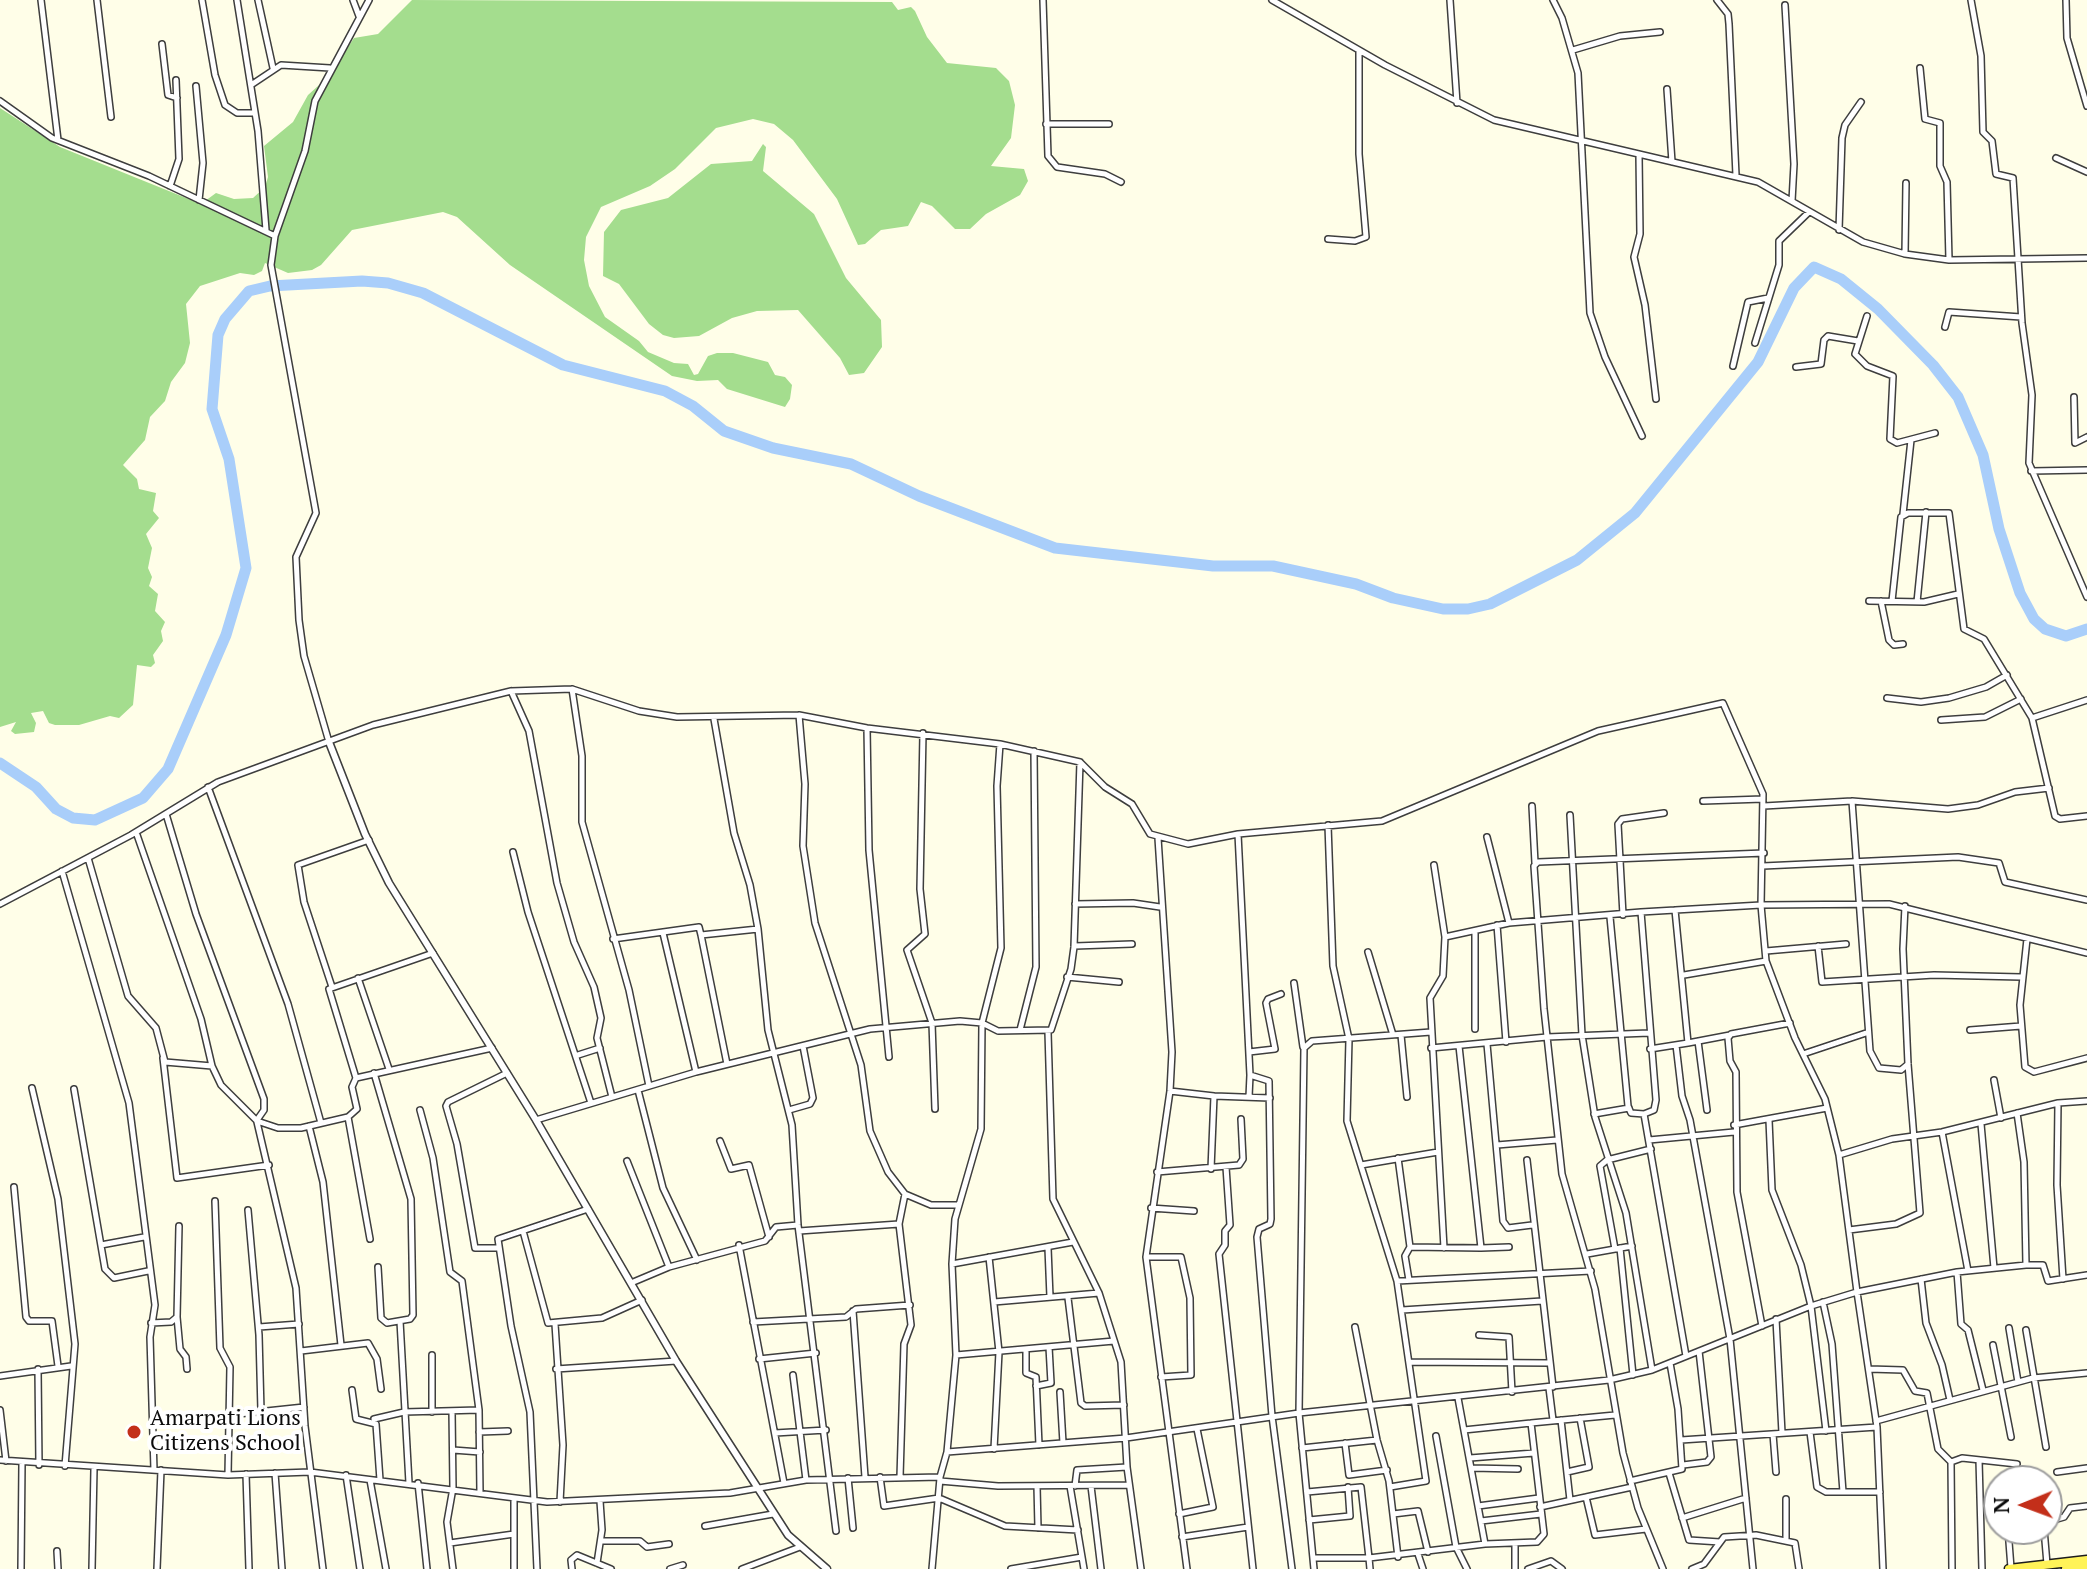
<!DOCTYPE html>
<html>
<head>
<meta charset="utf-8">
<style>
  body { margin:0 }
  #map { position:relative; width:2087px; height:1569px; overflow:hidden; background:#fffee8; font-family:"PT Serif",serif }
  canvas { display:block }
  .north { position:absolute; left:1983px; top:1465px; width:80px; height:80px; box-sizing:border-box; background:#fff; border:2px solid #9d9d9d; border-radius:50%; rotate:269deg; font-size:22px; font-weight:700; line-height:32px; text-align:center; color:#0b0b0b }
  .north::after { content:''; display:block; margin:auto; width:28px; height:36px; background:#c32f1a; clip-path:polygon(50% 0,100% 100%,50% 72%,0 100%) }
</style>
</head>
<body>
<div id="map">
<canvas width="2087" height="1569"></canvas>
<div class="north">N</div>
</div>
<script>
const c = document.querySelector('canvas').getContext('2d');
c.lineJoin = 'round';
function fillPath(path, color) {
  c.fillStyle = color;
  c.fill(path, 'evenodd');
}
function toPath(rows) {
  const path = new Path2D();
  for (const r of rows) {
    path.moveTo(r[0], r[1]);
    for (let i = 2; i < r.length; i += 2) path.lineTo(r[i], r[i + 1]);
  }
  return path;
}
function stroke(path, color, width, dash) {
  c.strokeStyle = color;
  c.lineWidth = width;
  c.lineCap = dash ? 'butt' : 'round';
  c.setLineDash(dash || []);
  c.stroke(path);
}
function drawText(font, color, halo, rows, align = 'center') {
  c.font = font + ' "PT Serif",serif';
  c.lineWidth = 8;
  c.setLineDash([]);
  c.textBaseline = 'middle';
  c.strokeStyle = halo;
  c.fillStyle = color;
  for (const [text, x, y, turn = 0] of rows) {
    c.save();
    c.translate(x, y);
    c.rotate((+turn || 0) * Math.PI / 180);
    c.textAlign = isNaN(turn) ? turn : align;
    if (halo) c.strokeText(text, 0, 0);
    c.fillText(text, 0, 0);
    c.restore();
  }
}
fillPath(toPath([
  [412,0,892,2,898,10,911,7,915,11,927,37,947,63,996,68,1009,81,1015,105,1011,138,991,166,1024,169,1028,181,1020,195,986,214,970,229,955,229,932,206,921,202,908,226,881,230,865,244,858,245,837,199,793,140,774,124,753,119,716,128,675,169,650,186,601,207,586,237,584,260,589,286,605,317,639,341,648,352,674,363,688,364,694,375,698,374,708,356,717,353,733,353,768,362,775,375,785,377,792,385,790,399,785,407,727,389,718,380,697,381,672,376,510,265,457,217,443,212,352,230,321,265,312,270,288,273,265,263,262,271,254,275,240,273,200,286,186,304,190,343,185,363,171,382,165,401,150,417,145,440,123,465,137,479,139,489,156,493,153,511,159,518,146,534,152,548,148,568,152,577,149,586,158,594,155,611,165,622,161,631,163,641,153,655,155,663,151,667,137,665,133,705,119,718,110,716,79,725,55,725,49,723,43,711,31,713,36,723,34,732,15,734,11,731,16,722,0,727,0,108,60,147,201,204,216,193,234,199,253,198,265,187,268,177,264,146,293,122,308,95,328,77,354,38,378,34],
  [763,144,766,147,763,171,814,214,846,278,881,320,882,347,864,373,849,375,840,358,798,310,757,311,732,318,699,336,674,338,663,335,649,324,619,284,603,276,604,232,621,210,668,198,711,164,752,161]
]), '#a4dd8e');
stroke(toPath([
  [0,763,36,787,56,809,73,818,95,820,143,798,168,769,226,635,246,568,229,459,212,409,218,335,225,319,249,291,270,286,362,281,388,283,423,293,563,365,665,391,693,406,724,431,773,448,851,464,919,496,1055,548,1213,566,1273,566,1356,584,1393,598,1443,609,1468,609,1490,604,1577,560,1635,513,1758,362,1794,288,1814,267,1841,279,1878,309,1933,365,1958,397,1983,455,1999,529,2020,593,2034,619,2045,629,2066,636,2087,629]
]), '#a9cefa', 11);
const minor = toPath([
  [41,0,58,140],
  [97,0,111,117],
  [202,0,215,75,225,105,237,113,255,113],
  [237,0,258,131,266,230],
  [258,0,273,68],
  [353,0,359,16],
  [1043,0,1048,156,1057,167,1105,174,1121,182],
  [1272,0,1385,65,1494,120,1758,182,1863,242,1905,254,1949,260,2087,258],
  [1450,0,1457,103],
  [1553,0,1562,18,1578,73,1590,313,1605,357,1642,436],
  [1717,0,1728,14,1729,24,1736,175],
  [1971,0,1981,56,1983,132,1992,141,1996,174,2013,178,2022,323,2032,395,2029,463,2087,597],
  [2066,0,2067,38,2087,106],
  [1785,5,1794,164,1792,201],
  [162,44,168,95,177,98],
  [1573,50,1620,36,1660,32],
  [1920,68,1925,119,1940,123,1940,166,1947,182,1949,260],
  [251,85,281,65,330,68],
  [196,86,203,163,199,200],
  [1667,89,1672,162],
  [0,101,52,138,149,176,275,236],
  [1046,124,1109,124],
  [1639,155,1640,234,1634,257,1645,305,1656,399],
  [2056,158,2087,172],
  [170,186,179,159,176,80],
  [1839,230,1842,138,1845,125,1861,102],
  [1328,239,1355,241,1366,237,1359,154,1359,51],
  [1905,254,1906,183],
  [1867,316,1855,354,1867,366,1893,376,1890,439,1897,443,1935,433],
  [1945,327,1949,312,2021,317],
  [1755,343,1779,265,1779,241,1809,212],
  [1733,366,1748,302,1768,298],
  [1796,367,1821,364,1824,340,1828,336,1858,341],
  [2074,397,2075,443,2087,437],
  [2031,471,2087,470],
  [1903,514,1911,440],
  [1869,601,1924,602,1958,594],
  [1881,601,1889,640,1894,645,1903,644],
  [1892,601,1901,517,1908,513,1949,513,1964,629,1984,639,2032,718,2055,816,2060,819,2087,816],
  [1917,602,1926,512],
  [572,689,582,756,582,822,629,990,649,1086],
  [511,691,529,731,557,883,574,942,594,987,601,1018,597,1038,612,1097],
  [1887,698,1921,702,1949,698,1986,687,2007,675],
  [799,715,805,784,803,846,815,923,861,1065,870,1131,888,1172,905,1194,931,1205,957,1205],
  [2032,718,2087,700],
  [714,719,734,833,750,885,758,929,768,1030,792,1125,798,1225,836,1531],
  [1941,720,1985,717,2021,699],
  [867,728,869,850,889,1057],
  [923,733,920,889,925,934,907,950,932,1023,935,1109],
  [329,742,304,656,299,620,296,557,316,513,271,265,275,236,305,151,315,101,369,0],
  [208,787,288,1004,321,1123],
  [1703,801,1763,799],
  [1852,801,1870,1051,1879,1068,1901,1070,1907,1065],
  [1532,806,1535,863],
  [1764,806,1852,801,1948,809,1978,805,2015,792,2049,788],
  [166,814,196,914,264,1099,264,1110,257,1120],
  [1570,815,1582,1035,1595,1117,1626,1213,1652,1370],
  [1328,825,1333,966,1349,1039,1347,1121,1397,1281],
  [136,832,201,1019,212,1066],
  [1238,834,1250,1075,1269,1081,1271,1219,1270,1224,1259,1229,1257,1237,1272,1416,1292,1569],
  [1487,837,1509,923],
  [1158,838,1172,1052,1170,1091,1146,1257,1187,1569],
  [513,852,528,912,591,1103],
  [88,858,128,996,156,1028,165,1062,212,1066,221,1085,257,1121,278,1128,301,1128,348,1117,357,1109,352,1087,356,1078,492,1048],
  [1434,865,1445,937],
  [1763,866,1958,857,1999,863,2005,882,2087,900],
  [62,871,129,1103,155,1305,150,1337,154,1470],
  [0,904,131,835,218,782,373,725,511,691,572,689,639,711,677,717,799,715,867,728,1000,744,1080,762,1105,787,1132,804,1150,834,1188,844,1238,834,1382,821,1598,731,1723,703,1763,794,1761,905,1766,961,1795,1038,1825,1099,1839,1155,1857,1292,1811,1306,1652,1370,1609,1380,1299,1413,1126,1438,947,1452],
  [1075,904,1133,903,1160,907],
  [1623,915,1618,824,1622,819,1664,813],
  [1610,917,1628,1106,1631,1113,1644,1114,1654,1110,1656,1100,1641,912],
  [1497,925,1506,1042],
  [663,933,696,1072],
  [701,935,727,1064],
  [613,939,699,927,701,935,758,929],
  [2027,939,2020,1005,2025,1067,2034,1072,2087,1058],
  [1075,946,1132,944],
  [1818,946,1822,982,1934,975,2021,977],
  [1766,951,1846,944],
  [1368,952,1393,1035],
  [1684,975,1766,961],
  [1067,977,1119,982],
  [358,978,389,1069],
  [1294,983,1303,1047],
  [332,987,304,902,298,865,369,840],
  [1475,1029,1475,932],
  [1020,1030,1036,967,1034,751],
  [1970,1030,2021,1026],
  [1048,1032,1053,1199,1099,1293,1121,1362,1127,1467,1141,1569],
  [1401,1035,1407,1097],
  [1698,1041,1707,1110],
  [1688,1043,1730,1035],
  [1487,1044,1503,1221,1508,1228,1532,1225],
  [1676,1045,1682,1096,1690,1120,1730,1339,1753,1569],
  [1431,1048,1547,1037,1649,1033],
  [1650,1049,1688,1043,1675,910],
  [1249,1052,1275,1049,1266,1003,1268,999,1281,994],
  [1803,1054,1866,1033],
  [578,1055,600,1048],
  [163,1058,177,1178,269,1165],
  [374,1073,411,1199,413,1315,410,1319,387,1323,381,1318,378,1267],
  [356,1078,329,989,433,953],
  [1994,1080,2001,1118],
  [32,1088,58,1199,75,1344,65,1466],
  [74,1089,105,1269,114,1278,148,1271],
  [638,1090,663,1188,697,1260],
  [1170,1091,1214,1096,1211,1169],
  [1214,1096,1270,1098],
  [1249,1097,1250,1075],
  [2058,1103,2057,1185,2063,1279],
  [420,1110,433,1158,450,1272,462,1281,479,1410,480,1493],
  [789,1110,810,1104,813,1098,803,1046],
  [2017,1113,2024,1162,2026,1265],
  [1594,1114,1629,1108],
  [1644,1114,1686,1356],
  [348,1117,370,1239],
  [536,1120,696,1072,870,1029,960,1021,982,1023,998,1031,1051,1030,1071,969,1074,947,1080,762],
  [1769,1120,1772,1190,1801,1265,1811,1306,1826,1431],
  [257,1122,296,1288,305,1426,323,1569],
  [1981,1124,1994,1268],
  [1734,1125,1827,1108],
  [309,1126,323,1182,341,1345],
  [1942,1132,1968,1271],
  [1649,1140,1734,1132],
  [720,1141,731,1169,749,1165,769,1237],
  [1497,1145,1557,1140],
  [1839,1155,1892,1139,1942,1132,2058,1103,2087,1101],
  [1398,1158,1410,1247,1405,1256,1409,1280],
  [1527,1160,1553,1387],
  [627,1161,669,1267],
  [1361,1165,1438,1152],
  [1226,1167,1230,1225,1225,1231,1225,1245,1219,1254,1253,1569],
  [1157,1172,1239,1165,1243,1159,1241,1119],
  [14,1187,26,1317,29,1321,52,1321,58,1366],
  [215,1201,220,1348,230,1367,228,1475],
  [1151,1208,1194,1211],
  [248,1210,259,1335,261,1411],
  [899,1224,911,1325,904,1344,900,1477],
  [1849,1230,1896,1224,1920,1213,1908,1064,1903,949,1905,906],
  [523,1231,548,1323,602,1318,642,1300],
  [799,1231,899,1224,905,1194],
  [101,1245,144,1237],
  [739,1245,784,1483],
  [1410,1247,1481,1248,1459,1046],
  [498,1248,475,1248,457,1144,446,1106,448,1102,507,1073],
  [1048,1248,1050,1297],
  [1444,1248,1430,998,1443,976,1445,937,1509,923,1641,912,1761,905,1889,904,2087,953],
  [1481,1248,1509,1247],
  [1620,1248,1633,1375],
  [1615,1249,1600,1166,1607,1160,1651,1149],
  [1587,1254,1632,1246],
  [989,1257,999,1352,994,1449],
  [1146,1257,1181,1257,1190,1298,1191,1375,1161,1377],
  [952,1264,1073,1242],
  [1957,1272,1961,1324,1968,1330,1983,1390],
  [1921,1279,1926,1323,1942,1365,1950,1400],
  [631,1283,669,1267,765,1241,776,1227,798,1225],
  [1068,1298,1081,1403,1085,1406,1124,1405],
  [994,1302,1099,1293],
  [1823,1302,1832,1344,1843,1492],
  [1402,1310,1542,1301],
  [853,1311,865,1477],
  [177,1317,180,1349,186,1357,187,1369],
  [1776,1319,1782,1433],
  [400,1321,409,1483],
  [753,1322,846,1317,856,1309,910,1305],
  [151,1323,171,1322,177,1317,179,1226],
  [555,1324,563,1445,560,1502],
  [1762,1326,1737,1192,1736,1072,1730,1061,1728,1038,1731,1034,1790,1023],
  [259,1327,299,1324],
  [1355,1327,1377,1440,1389,1481,1398,1557],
  [2009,1328,2018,1382],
  [2026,1330,2046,1447],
  [1479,1335,1509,1337,1512,1392],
  [1993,1345,2011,1437],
  [1026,1349,1026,1373,1036,1377,1039,1445],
  [301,1351,368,1343,377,1359,381,1389],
  [956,1355,1114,1341],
  [759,1359,816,1353],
  [1409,1362,1550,1363],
  [38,1369,39,1465],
  [556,1369,676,1361],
  [1869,1369,1903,1370,1915,1391,1927,1393,1938,1449,1951,1462],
  [793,1375,806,1480],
  [0,1376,71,1366],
  [1036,1386,1051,1383,1049,1347],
  [1549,1388,1553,1420],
  [352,1390,356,1419,376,1424,380,1480],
  [1060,1392,1063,1443],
  [1458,1398,1485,1544],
  [0,1410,6,1461],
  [452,1411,453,1488,447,1522,453,1569],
  [432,1412,432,1355],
  [229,1415,304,1407],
  [374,1419,404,1412,479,1410],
  [1561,1420,1570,1500],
  [1876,1421,2033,1378,2087,1373],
  [1464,1430,1531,1423],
  [479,1432,508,1431],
  [1810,1432,1817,1487,1826,1492,1880,1492],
  [775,1433,826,1430],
  [1773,1434,1776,1472],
  [1436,1436,1456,1547,1467,1569],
  [1681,1440,1877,1427],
  [1345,1443,1349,1475,1387,1470],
  [1302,1448,1377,1440],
  [453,1450,480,1452],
  [1470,1458,1534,1453],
  [0,1460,228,1475,310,1472,547,1502,730,1493,806,1480,940,1477,947,1452,956,1355,952,1264,955,1219,981,1129,982,1023,1001,948,997,786,1000,744],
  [1979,1460,1982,1569],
  [1683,1465,1707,1462,1711,1457,1699,1351],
  [1472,1468,1518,1469],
  [1567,1472,1589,1467,1580,1418],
  [2057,1472,2087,1468],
  [275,1473,282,1569],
  [1669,1473,1689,1540,1720,1542],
  [246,1474,249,1569],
  [346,1475,360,1569],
  [880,1477,884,1506,939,1498,1005,1526,1078,1530],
  [848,1478,853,1528],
  [370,1480,386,1569],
  [940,1481,998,1486,1129,1485],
  [1630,1481,1682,1469,1678,1409,1670,1363],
  [418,1483,427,1569],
  [1037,1486,1038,1528],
  [1070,1486,1084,1569],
  [1075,1486,1077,1470,1127,1467],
  [1091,1486,1101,1569],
  [1390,1487,1426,1481,1397,1281,1591,1271],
  [1307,1492,1361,1487,1369,1558,1485,1544,1537,1542,1544,1534,1531,1423,1615,1415],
  [1586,1497,1595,1535,1646,1529],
  [1478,1506,1539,1498],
  [1540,1507,1632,1487],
  [1179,1514,1213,1507,1197,1429],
  [1393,1514,1418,1511,1428,1552],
  [1682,1518,1746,1498],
  [1309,1520,1350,1516,1348,1487],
  [1481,1521,1541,1514],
  [2047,1522,2064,1517,2070,1508,2087,1506],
  [705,1526,773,1514],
  [2008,1529,2011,1568],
  [2044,1529,2047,1564],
  [1182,1537,1248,1527],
  [601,1541,640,1541,647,1547,669,1544],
  [1786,1541,1786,1499],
  [450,1543,514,1534],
  [1515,1543,1515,1569],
  [57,1551,58,1569],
  [1418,1554,1423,1569],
  [1313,1558,1369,1558,1370,1569],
  [597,1563,602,1530,600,1501],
  [21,1569,22,1463],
  [92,1569,94,1469],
  [157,1569,161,1470],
  [514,1569,514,1500],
  [537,1569,530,1412,511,1326,498,1239,588,1209],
  [572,1569,571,1560,577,1555,611,1569],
  [670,1569,683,1565],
  [742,1569,800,1547],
  [932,1569,940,1478],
  [1011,1569,1082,1557],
  [1314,1569,1299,1413,1304,1048,1312,1041,1431,1032],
  [1528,1569,1551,1561,1562,1569],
  [1663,1569,1638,1508,1623,1453,1595,1289,1562,1174,1544,1009,1534,866,1538,862,1764,853],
  [1692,1569,1704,1564,1724,1537,1756,1535,1795,1543,1799,1569],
  [1883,1569,1877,1427,1857,1292,1957,1272,2026,1265,2043,1265,2048,1281,2087,1275],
  [1952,1569,1951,1462,1962,1458,2017,1464]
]);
const tertiary = toPath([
  [329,742,365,834,389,883,536,1120,676,1361,788,1535,827,1569]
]);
const primary = toPath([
  [2009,1569,2087,1560],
  [2066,1569,2087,1567]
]);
stroke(minor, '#3e3e3e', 8);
stroke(tertiary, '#3e3e3e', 9);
stroke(primary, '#1c1c1c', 11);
stroke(minor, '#fff', 5);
stroke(tertiary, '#fff', 6);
stroke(primary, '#fff358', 8);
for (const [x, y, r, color] of [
  [134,1432,8,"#c32f1a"]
]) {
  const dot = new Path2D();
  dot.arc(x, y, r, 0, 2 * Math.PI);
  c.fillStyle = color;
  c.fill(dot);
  stroke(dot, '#fff', 3);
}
drawText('22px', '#0b0b0b', '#fff', [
  ["Amarpati Lions",150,1419],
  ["Citizens School",150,1444]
], 'left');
</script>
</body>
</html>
